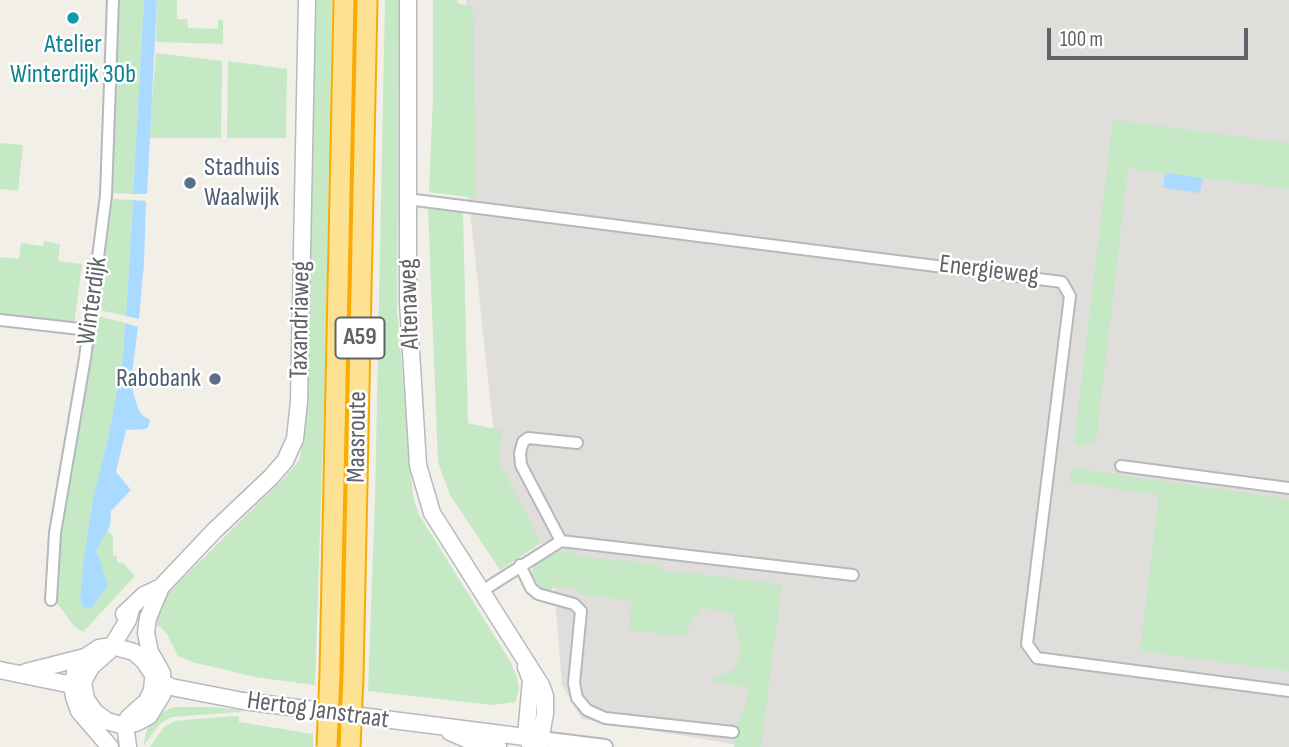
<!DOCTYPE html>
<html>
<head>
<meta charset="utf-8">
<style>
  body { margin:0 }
  #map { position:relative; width:1289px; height:747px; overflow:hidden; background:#f1efe8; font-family:"Sofia Sans Condensed",sans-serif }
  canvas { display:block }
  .scale { position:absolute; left:1047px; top:28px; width:201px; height:32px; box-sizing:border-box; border:4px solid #5f6368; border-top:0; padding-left:9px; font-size:21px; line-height:24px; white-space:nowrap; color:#5f6368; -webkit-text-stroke:5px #fff; paint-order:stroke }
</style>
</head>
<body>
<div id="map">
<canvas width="1289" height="747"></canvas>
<div class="scale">100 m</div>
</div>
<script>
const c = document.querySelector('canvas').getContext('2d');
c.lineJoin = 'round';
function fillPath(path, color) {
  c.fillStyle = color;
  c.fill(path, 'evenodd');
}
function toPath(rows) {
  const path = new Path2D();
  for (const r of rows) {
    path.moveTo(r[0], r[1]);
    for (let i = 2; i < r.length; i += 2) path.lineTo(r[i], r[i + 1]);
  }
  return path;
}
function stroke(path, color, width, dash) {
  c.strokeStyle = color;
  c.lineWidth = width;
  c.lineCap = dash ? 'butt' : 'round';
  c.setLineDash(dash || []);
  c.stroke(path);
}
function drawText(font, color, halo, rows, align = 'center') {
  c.font = font + ' "Sofia Sans Condensed",sans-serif';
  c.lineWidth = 5;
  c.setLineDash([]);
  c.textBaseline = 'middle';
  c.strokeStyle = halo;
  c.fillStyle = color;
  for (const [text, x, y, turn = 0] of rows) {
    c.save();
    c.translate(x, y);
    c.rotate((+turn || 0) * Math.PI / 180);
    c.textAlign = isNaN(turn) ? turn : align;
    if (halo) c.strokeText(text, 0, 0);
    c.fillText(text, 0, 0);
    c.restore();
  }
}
fillPath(toPath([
  [466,0,1289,0,1289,747,751,747,582,719,562,685,552,559,502,488,492,417,467,182]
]), '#e0deda');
fillPath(toPath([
  [117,0,144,0,133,194,110,193],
  [157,0,177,0,177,19,187,19,188,28,218,29,218,20,223,20,223,44,156,42],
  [314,0,332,0,325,372,315,685,255,677,192,662,178,656,167,634,159,626,153,624,165,596,287,475,299,461,302,447,307,415,306,377],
  [385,0,399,0,397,310,413,496,418,513,510,661,516,675,519,690,515,702,493,705,368,691,375,500],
  [433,0,457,0,458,3,473,7,476,198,429,192,433,96],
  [156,53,222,61,221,138,149,138],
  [228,61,287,69,286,138,227,138],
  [1113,120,1289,143,1289,189,1128,168,1096,442,1083,446,1074,444],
  [0,143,23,145,18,191,0,189],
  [110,199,133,200,126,316,95,309],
  [428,209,463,212,468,423,503,431,499,449,500,464,541,543,500,570,450,495,438,462],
  [44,241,60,244,58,261,82,264,74,325,0,316,0,257,19,259,21,243,43,246],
  [94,315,125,323,123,357,107,443,93,498,80,598,92,608,104,591,105,575,99,564,96,550,107,530,113,536,113,555,117,556,117,562,123,563,135,576,83,632,74,626,54,599,57,543],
  [1071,468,1289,499,1289,671,1140,651,1159,495,1069,482],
  [573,551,578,556,660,565,660,570,782,584,761,747,734,747,736,728,745,706,748,687,709,682,734,669,741,651,733,613,700,608,684,636,629,630,632,601,579,594,579,589,555,586,548,593,533,582,531,575,534,564,552,554],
  [174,707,211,707,241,710,240,712,171,717,160,724,143,746,148,726,159,714],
  [235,716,239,716,239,722,313,734,313,747,150,747,164,727,174,721]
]), '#c5e8c5');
fillPath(toPath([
  [144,0,157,0,147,194,133,194],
  [1165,173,1203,178,1200,193,1163,188],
  [133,200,146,201,144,263,139,319,126,316],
  [125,323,138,327,132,373,133,392,138,408,142,415,150,420,148,427,145,429,126,430,116,472,131,490,111,511,110,526,96,550,108,585,92,608,83,607,80,598,84,559,93,498,107,443,123,357]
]), '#aadaff');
const minor = toPath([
  [407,199,1062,282,1070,296,1027,644,1037,658,1289,691],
  [0,320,89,330],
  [1121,466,1289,488],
  [561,541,521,465,520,453,523,442,528,438,577,443],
  [520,565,531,588,538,594,574,604,581,611,574,683,577,698,587,710,605,718,733,732],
  [482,591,561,541,853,575],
  [51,600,55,533,85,358,106,195,113,0]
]);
const tertiary = toPath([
  [541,739,605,747]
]);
const secondary = toPath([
  [408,0,408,302,418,465,432,513,541,685,545,696,545,713,539,747],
  [131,609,128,620,109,651,91,667,83,682,86,699,95,712,107,721,121,725,136,723,149,716,162,695,162,673,150,652,146,633,148,618,161,587,214,531,271,477,285,461,295,439,299,402,307,0],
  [124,614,144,595,161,587],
  [526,667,531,680,526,736,530,744],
  [0,670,72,685,79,688],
  [26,672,85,657],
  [450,732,473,742,498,747],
  [110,747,79,711,74,697,72,685,76,669,85,657,99,648,112,646,134,652,144,661,155,678,171,687,243,701,541,739],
  [128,747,126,731,128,718,147,701,152,690,153,680]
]);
const motorway = toPath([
  [330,674,344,0],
  [353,677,367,0]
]);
stroke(minor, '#b5b8bc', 14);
stroke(tertiary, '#b5b8bc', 18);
stroke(secondary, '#b6babf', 19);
stroke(motorway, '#f9ab00', 23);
stroke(minor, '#fff', 10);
stroke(tertiary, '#fff', 14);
stroke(secondary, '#fff', 16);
stroke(motorway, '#fde293', 19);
const motorwayBridge = toPath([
  [327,747,330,674],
  [350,747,353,677]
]);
stroke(motorwayBridge, '#f9ab00', 23, []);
stroke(motorwayBridge, '#fde293', 19);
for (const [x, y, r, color] of [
  [73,18,7,"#0f9aa8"],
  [190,183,7,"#5c6f8a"],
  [215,379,7,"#5c6f8a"]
]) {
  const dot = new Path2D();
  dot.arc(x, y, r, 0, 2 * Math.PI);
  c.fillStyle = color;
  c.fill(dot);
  stroke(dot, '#fff', 2.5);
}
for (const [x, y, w] of [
  [360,338,49]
]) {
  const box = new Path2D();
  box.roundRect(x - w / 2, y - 20.5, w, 41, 5);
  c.fillStyle = '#fff';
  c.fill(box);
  stroke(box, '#5f6368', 2);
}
drawText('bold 24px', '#5f6368', null, [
  ["A59",360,338]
]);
drawText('26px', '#0d838f', '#fff', [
  ["Atelier",73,45],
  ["Winterdijk 30b",73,75]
]);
drawText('26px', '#4e5e75', '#fff', [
  ["Stadhuis",204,168],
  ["Waalwijk",204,198],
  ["Rabobank",201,379,"right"]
], 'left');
drawText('26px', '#5f6368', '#fff', [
  ["Energieweg",989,271,7],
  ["Winterdijk",93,301,-82],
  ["Altenaweg",410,304,-92],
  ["Taxandriaweg",301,320,-89],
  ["Maasroute",358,437,-89],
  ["Hertog Janstraat",318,711,8]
]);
</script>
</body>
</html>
